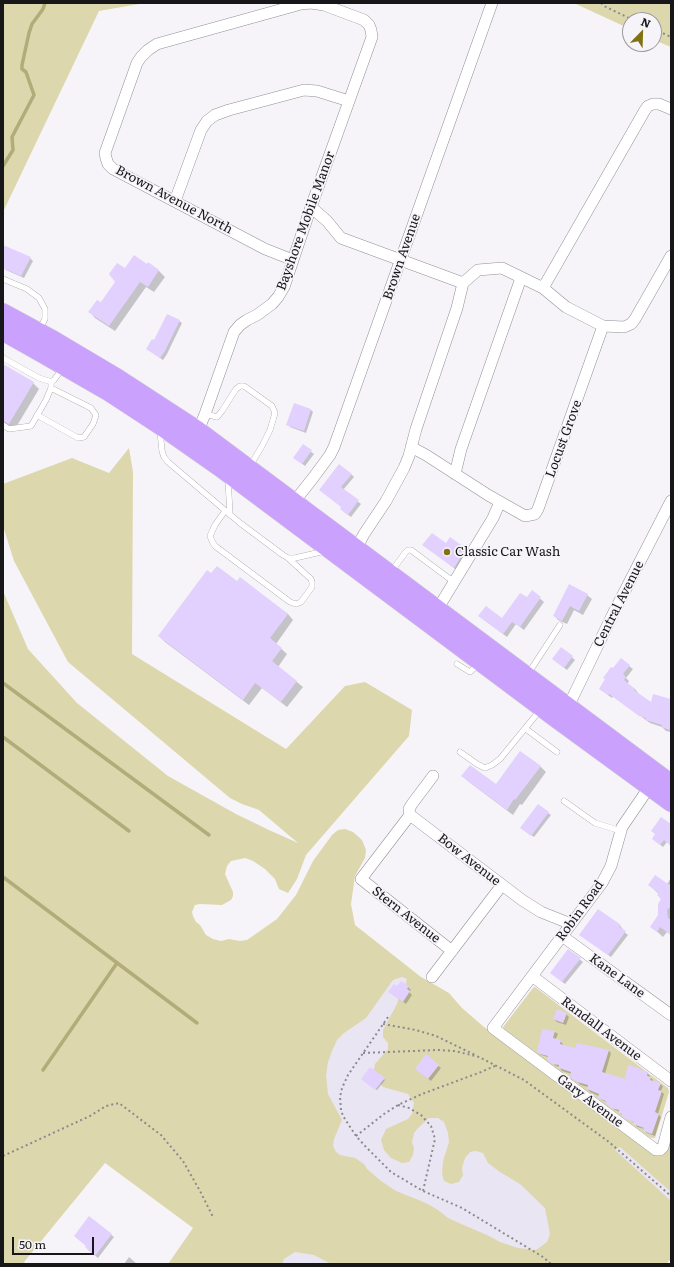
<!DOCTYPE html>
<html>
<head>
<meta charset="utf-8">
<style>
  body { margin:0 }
  #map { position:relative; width:674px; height:1267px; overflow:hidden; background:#f6f4f9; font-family:Literata,serif }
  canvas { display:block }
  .frame { position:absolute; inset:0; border:4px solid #171618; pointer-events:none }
  .north { position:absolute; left:622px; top:12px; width:40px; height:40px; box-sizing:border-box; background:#f6f4f9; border:1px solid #9d9b9f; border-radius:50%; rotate:23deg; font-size:11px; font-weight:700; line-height:16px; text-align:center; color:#171618 }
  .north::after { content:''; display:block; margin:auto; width:14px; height:18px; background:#807213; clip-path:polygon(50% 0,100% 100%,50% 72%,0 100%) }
  .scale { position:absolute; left:12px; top:1237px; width:82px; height:18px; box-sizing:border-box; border:2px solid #171618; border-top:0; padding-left:5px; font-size:12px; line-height:14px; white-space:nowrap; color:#171618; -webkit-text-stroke:3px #f6f4f9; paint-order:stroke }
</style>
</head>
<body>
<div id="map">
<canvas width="674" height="1267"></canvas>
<div class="frame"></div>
<div class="north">N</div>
<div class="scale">50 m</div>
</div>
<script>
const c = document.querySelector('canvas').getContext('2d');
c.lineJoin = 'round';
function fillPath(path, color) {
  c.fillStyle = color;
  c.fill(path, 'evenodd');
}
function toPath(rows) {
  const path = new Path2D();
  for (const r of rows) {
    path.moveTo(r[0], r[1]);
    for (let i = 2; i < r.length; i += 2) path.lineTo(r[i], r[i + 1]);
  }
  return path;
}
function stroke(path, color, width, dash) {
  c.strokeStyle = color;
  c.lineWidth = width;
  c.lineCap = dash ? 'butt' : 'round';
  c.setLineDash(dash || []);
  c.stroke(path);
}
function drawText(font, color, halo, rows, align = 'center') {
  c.font = font + ' Literata,serif';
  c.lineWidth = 3.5;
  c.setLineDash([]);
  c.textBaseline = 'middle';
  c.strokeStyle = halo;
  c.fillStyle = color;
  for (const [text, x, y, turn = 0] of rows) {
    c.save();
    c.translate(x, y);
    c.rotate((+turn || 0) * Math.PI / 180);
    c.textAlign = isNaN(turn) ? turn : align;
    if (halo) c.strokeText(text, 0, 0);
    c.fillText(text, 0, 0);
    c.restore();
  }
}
fillPath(toPath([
  [393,966,671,1177,671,1253,659,1264,377,1264,287,1106],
  [308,1216,371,1264,271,1264]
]), '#eae5f2');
fillPath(toPath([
  [3,3,145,3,99,11,3,212],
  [577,3,671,3,671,47,654,40,654,20,630,20,630,29,576,4],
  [129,448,133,472,132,654,286,749,345,686,365,682,412,710,409,736,306,855,297,879,288,893,279,889,275,879,265,869,253,861,245,858,231,861,227,866,225,874,233,892,233,896,231,900,222,905,200,904,195,905,192,912,193,916,196,922,200,925,206,935,213,939,221,941,229,939,240,941,247,940,277,919,296,895,313,861,332,835,338,830,345,829,353,832,362,840,366,850,365,858,355,876,351,904,355,925,421,977,449,993,462,1008,484,1027,654,1144,671,1137,671,1192,620,1147,615,1150,671,1201,671,1259,666,1264,331,1264,314,1255,295,1252,284,1259,282,1264,168,1264,193,1228,105,1163,24,1262,26,1264,3,1264,3,591,28,649,77,703,168,776,236,814,269,830,298,843,259,810,242,804,230,798,68,662,14,561,3,526,3,484,72,458,109,473],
  [402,977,407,979,405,986,401,990,397,1004,383,1030,383,1037,388,1043,388,1049,375,1064,373,1075,383,1087,408,1094,414,1103,412,1114,408,1119,386,1129,381,1140,384,1150,391,1158,402,1163,409,1162,413,1155,414,1148,412,1142,414,1133,418,1128,429,1118,438,1118,444,1122,448,1133,449,1142,443,1161,442,1174,444,1181,451,1184,459,1182,463,1175,462,1168,465,1158,470,1152,476,1151,483,1153,488,1163,500,1172,520,1184,545,1208,550,1234,547,1242,536,1250,518,1248,500,1242,487,1235,459,1223,448,1218,438,1210,426,1203,396,1191,381,1181,367,1169,364,1164,355,1158,340,1155,336,1152,333,1146,334,1139,342,1120,328,1094,326,1075,328,1062,332,1051,337,1040,344,1033,366,1018,393,980],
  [535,987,668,1088,669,1092,655,1138,652,1138,649,1137,504,1029,503,1027,533,988]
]), '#ddd7ad');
fillPath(toPath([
  [3,246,30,258,33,261,24,278,6,270,3,266],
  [148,264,159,271,165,277,154,292,146,287,115,331,95,318,90,312,101,304,125,270,147,266],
  [179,321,182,323,167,354,163,360,147,349],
  [3,365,33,383,39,389,15,429,3,422],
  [295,404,311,410,313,412,306,433,290,427,288,424],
  [303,446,314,454,305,466,297,460],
  [351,474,354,477,343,490,361,504,351,517,344,512,342,507,323,492],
  [450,538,465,550,462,554,467,558,459,572,424,545,446,544],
  [240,579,288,614,293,620,276,644,287,654,278,667,303,687,287,707,262,688,249,705,165,642,159,636,237,582],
  [532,592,544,602,524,630,516,624,507,637,483,619,502,619,527,599],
  [587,595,592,599,583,615,574,610,567,624,558,620,554,615],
  [561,648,575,660,567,670,553,659],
  [629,666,633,669,626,678,629,681,627,684,635,689,638,693,638,694,651,703,671,700,671,732,666,731,662,727,650,723,613,696,612,698,600,689,614,670],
  [540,766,546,772,522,805,520,804,513,815,469,782,463,776,496,785],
  [548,813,551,815,534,837,524,830],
  [671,825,671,845,667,842,663,847,653,839],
  [671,878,671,935,667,932,663,937,652,927,659,916,662,899,659,894,649,885,667,884],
  [599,911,620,926,623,929,622,930,628,935,611,957,583,937],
  [569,951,583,962,565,984,554,975],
  [408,987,411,990,409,992,412,995,406,1004,392,994,397,988],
  [566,1014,569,1017,566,1025,557,1022,554,1019],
  [542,1030,555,1032,558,1034,555,1040,560,1041,563,1044,563,1046,576,1050,609,1051,611,1053,605,1074,626,1080,647,1073,650,1076,650,1077,653,1080,653,1082,660,1084,663,1086,661,1091,664,1094,658,1114,661,1117,655,1136,647,1133,644,1131,645,1129,637,1127,635,1123,622,1115,620,1113,620,1112,615,1110,607,1102,602,1100,599,1097,599,1096,590,1092,588,1089,588,1087,581,1085,574,1079,572,1074,562,1071,560,1068,560,1067,556,1066,551,1062,548,1057,541,1055,538,1052],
  [426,1056,441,1068,431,1081,419,1071],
  [371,1068,385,1080,377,1090,362,1079],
  [89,1218,114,1237,98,1258,88,1250,87,1246],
  [129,1257,137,1264,124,1264]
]), '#0003');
stroke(toPath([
  [3,166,13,150,12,137,34,95,26,72,22,69,22,65,29,33,32,24,43,9,45,3],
  [3,683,209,835],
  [3,737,129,831],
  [3,877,197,1023],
  [43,1070,117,963]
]), '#b2ab7a', 3.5);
fillPath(toPath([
  [3,245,31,257,21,276,3,268],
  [134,255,147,264,148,262,159,270,148,287,140,282,109,326,88,312,97,300,101,302,115,282,109,274,117,263,125,268],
  [167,314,180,320,165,351,160,358,146,349,152,339,154,340],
  [3,364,34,382,9,424,3,421],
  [294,403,311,409,304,431,286,425],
  [303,444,312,450,302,464,293,458],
  [339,464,352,474,341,487,359,500,348,515,340,509,341,507,319,490],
  [432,533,446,543,450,537,461,545,458,550,463,553,454,568,422,545],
  [217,566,237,581,240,577,288,614,270,638,282,648,272,661,297,681,281,702,255,683,243,700,158,636,207,570,211,573],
  [569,584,588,594,579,611,570,606,562,621,553,616],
  [532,590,541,597,520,627,512,622,503,634,478,616,486,606,502,618,520,593,527,597],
  [561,647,573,656,564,668,552,659],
  [621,658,630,665,623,674,626,677,624,680,635,689,634,690,651,702,653,694,671,699,671,727,669,730,662,727,662,725,646,720,646,718,639,716,609,694,608,695,599,689,605,679,603,678,611,667,613,668],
  [520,751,541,766,515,800,514,799,507,810,461,776,470,765,496,784],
  [538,804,549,812,531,836,520,828],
  [661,817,671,824,671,846,664,840,660,845,652,839,655,834,651,831],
  [655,875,671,886,671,906,667,910,668,918,671,920,671,935,660,927,657,932,650,927,658,915,658,904,661,899,657,895,659,893,648,885],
  [598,909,621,925,619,927,626,931,608,955,579,935],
  [568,949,581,958,562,982,550,973],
  [401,981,409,986,407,989,410,991,403,1002,388,992,394,984,397,986],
  [557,1009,567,1013,563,1023,553,1019],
  [542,1029,555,1031,553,1038,561,1040,560,1044,575,1048,577,1043,609,1050,602,1072,625,1079,628,1065,639,1068,639,1069,648,1072,647,1076,651,1077,650,1080,661,1083,658,1090,662,1091,655,1112,659,1114,652,1134,643,1131,644,1128,633,1124,634,1122,624,1118,622,1116,622,1114,619,1113,619,1110,611,1108,606,1103,606,1101,598,1098,599,1094,587,1089,588,1085,577,1082,570,1077,571,1072,559,1068,559,1065,552,1064,547,1060,548,1056,540,1054,537,1052],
  [426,1054,439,1065,428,1079,415,1069],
  [370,1067,385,1078,375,1090,361,1079],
  [89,1216,112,1234,95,1256,85,1247,86,1246,74,1236]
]), '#e2d0ff');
const service = toPath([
  [3,279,27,289,39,298,45,309,45,319,39,330],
  [3,358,39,378,52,382,54,380,62,369],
  [205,414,217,417,222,411,236,389,240,386,244,386,272,406,275,413,270,430,262,446,250,466],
  [37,415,78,438,84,437,93,424,96,415,91,408,51,388],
  [3,425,9,429,31,426,46,400,51,388,51,381],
  [160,431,162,451,164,457,168,462,240,523,283,555,288,558,295,558,325,551],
  [228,478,230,515],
  [225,511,215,525,210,536,212,541,215,546,290,602,296,604,301,602,312,587,312,582,311,579,288,558],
  [391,572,405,553,408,550,411,550,454,582],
  [457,664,470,672,479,664],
  [528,674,560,625],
  [526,729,557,752],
  [460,752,477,764,485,768,492,765,500,759,541,709],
  [564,801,595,823,621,831]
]);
const minor = toPath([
  [175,201,201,130,207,121,215,115,229,110,304,90,317,91,349,101],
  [311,207,327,221,341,238,463,283],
  [543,288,645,110,648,106,653,104,659,104,671,109],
  [198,431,205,414,234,332,240,325,247,320,257,315,272,304,278,297,284,287,293,260,311,207,372,37,371,30,369,25,364,20,324,5,311,3,301,4,157,44,148,50,141,57,137,63,105,153,106,158,108,164,113,169,265,249,293,260],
  [411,447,426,455,488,495,525,516,535,514,538,509,603,326],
  [455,474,461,449,521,278],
  [294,502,313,478,330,455,334,447,492,3],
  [356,549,364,534,386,501,404,468,409,456,416,429,457,308,463,283,478,270,502,268,543,288,566,307,603,326,624,327,631,324,635,319,671,256],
  [437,610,493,518,500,502],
  [568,707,612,616,671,501],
  [433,776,412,804,409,809,410,815,522,900,541,912,571,924],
  [650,786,622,827,611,866,602,883,493,1028,656,1150,660,1150,663,1147,671,1117],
  [410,815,361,879,452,951],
  [562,936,671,1015],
  [532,976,671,1081],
  [432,977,502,885]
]);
const trunk = toPath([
  [3,313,51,339,115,377,198,431,671,784],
  [3,331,42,353,108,391,160,425,220,467,556,718,671,802]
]);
stroke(service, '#929095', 6);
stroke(minor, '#929095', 12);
stroke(trunk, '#d1d0d1', 20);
stroke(toPath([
  [601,3,604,6,633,20],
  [654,29,671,37],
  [388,1017,348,1075,342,1088,340,1097,341,1110,343,1116,356,1136,366,1147,391,1172,423,1191,462,1208,543,1257,551,1264],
  [383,1024,416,1030,436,1036,475,1055],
  [363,1053,438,1050,455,1051,479,1057,524,1080,609,1142,671,1196],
  [398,1105,409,1108,421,1115,431,1126,435,1139,423,1191],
  [356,1136,384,1114,398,1105,422,1094,481,1072,495,1066],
  [3,1156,90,1116,106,1106,119,1103,161,1135,183,1161,200,1191,213,1217]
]), '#8c8a8e', 2, [2, 3]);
stroke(service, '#fff', 5.5);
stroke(minor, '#fff', 11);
stroke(trunk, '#caa2fe', 19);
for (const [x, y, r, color] of [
  [447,552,4,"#807213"]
]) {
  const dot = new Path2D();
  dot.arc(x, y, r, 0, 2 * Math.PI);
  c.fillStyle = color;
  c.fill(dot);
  stroke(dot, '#f6f4f9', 1.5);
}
drawText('13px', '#171618', '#f6f4f9', [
  ["Brown Avenue North",174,200,28],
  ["Bayshore Mobile Manor",306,221,-70],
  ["Brown Avenue",402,257,-71],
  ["Locust Grove",564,439,-70],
  ["Central Avenue",619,604,-63],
  ["Bow Avenue",469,860,38],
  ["Robin Road",580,911,-54],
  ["Stern Avenue",406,915,38],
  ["Kane Lane",617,976,36],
  ["Randall Avenue",601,1029,37],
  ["Gary Avenue",590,1101,37]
]);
drawText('13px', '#171618', '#f6f4f9', [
  ["Classic Car Wash",455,552]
], 'left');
</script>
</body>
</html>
